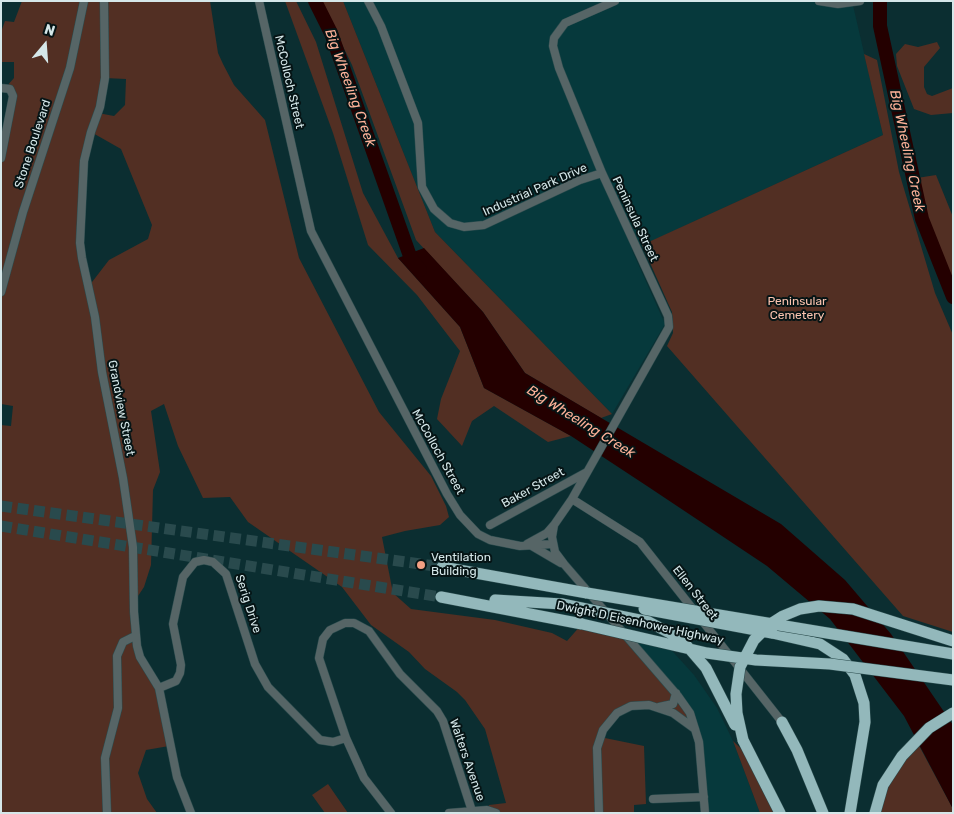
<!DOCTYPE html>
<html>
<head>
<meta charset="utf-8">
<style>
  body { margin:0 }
  #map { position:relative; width:954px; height:814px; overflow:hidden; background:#0b2e31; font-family:Rubik,sans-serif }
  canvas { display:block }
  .frame { position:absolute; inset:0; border:2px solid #d5e7e9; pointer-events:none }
  .north { position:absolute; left:20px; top:20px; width:50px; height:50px; -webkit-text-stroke:4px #061415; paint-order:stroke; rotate:18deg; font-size:14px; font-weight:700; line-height:20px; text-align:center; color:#d5e7e9 }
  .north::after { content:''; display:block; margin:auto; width:18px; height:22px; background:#d5e7e9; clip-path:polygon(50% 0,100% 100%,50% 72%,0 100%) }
</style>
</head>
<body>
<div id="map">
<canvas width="954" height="814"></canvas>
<div class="frame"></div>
<div class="north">N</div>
</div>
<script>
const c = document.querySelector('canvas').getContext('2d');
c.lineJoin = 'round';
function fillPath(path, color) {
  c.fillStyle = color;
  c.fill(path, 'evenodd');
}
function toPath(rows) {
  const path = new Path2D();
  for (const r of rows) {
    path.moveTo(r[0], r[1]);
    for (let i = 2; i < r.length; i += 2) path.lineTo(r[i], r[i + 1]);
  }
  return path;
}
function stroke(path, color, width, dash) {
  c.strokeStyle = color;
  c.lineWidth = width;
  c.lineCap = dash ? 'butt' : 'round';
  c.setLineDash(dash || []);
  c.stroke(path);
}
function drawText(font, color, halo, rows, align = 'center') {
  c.font = font + ' Rubik,sans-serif';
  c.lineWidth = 4;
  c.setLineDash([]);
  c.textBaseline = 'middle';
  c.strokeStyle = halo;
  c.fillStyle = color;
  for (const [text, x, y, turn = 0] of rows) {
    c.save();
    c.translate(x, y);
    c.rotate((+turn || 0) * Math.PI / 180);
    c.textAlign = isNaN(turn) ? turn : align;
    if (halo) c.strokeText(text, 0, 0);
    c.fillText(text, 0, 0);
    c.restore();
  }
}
fillPath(toPath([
  [343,1,852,1,883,135,632,250,665,324,612,414,435,232],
  [622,635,665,643,694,675,717,708,733,741,760,813,705,813,697,731]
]), '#06393c');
fillPath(toPath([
  [22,1,210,1,218,53,223,64,234,85,265,120,299,258,379,412,431,476,446,506,449,517,440,525,405,531,382,537,393,593,411,609,495,620,552,633,567,641,582,624,622,635,651,664,695,723,660,708,623,709,600,737,644,746,646,804,634,805,634,813,496,813,487,810,489,805,506,803,485,729,465,700,457,692,425,669,409,652,371,625,342,587,248,522,230,497,203,498,178,446,164,404,151,411,160,472,153,490,151,565,144,587,134,602,137,646,159,688,169,746,146,750,138,773,147,799,157,813,1,813,1,425,11,426,13,406,1,404,1,158,13,96,6,87,14,78,14,62,1,62,1,32,5,21,14,22],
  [105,78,126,79,125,105,114,116,98,113],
  [91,132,121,149,152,225,148,239,109,260,89,286,80,243,84,161],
  [285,1,296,1,316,42,363,193,398,258,460,327,484,388,571,436,548,442,494,406,472,421,462,446,437,419,441,399,460,351,417,295,368,245,333,133],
  [321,1,343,1,435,232,612,414,601,418,525,373,483,312,416,240,352,65],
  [937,42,940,48,924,67,924,87,927,94,932,96,953,88,953,113,931,115,914,109,897,66,896,54,905,44,918,47],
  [864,54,877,60,899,172,935,293,953,335,953,632,903,616,667,346,673,333,672,312,642,245,883,135],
  [936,175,953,217,953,283,932,235,917,178],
  [916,740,953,809,953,813,876,813,880,794],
  [733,741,752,759,780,813,760,813],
  [328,784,348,813,325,813,312,795]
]), '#522f23');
fillPath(toPath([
  [424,248,483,312,525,373,781,524,845,580,891,634,953,725,953,809,904,716,830,619,767,566,647,486,571,436,484,388,460,327,398,258]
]), '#240000');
stroke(toPath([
  [315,1,331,33,411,259,420,270],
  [880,1,880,26,922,219,953,297]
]), '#240000', 14);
stroke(toPath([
  [1,506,442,567],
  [1,526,441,597]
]), '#294a4d', 11, [11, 5.5]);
const minor = toPath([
  [104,1,105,78,100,107,91,132,84,161,80,243,82,258,95,317,102,372,123,478,133,547,134,612,137,646,140,657,159,688,177,777,191,813],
  [259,1,311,231,447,494,460,515,478,534,490,540,520,546,553,544],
  [368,1,381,26,418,123,422,187,434,209,450,223,464,227,484,225,580,180,602,173],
  [615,1,565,23,554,38,553,46,559,68,602,173,668,316,669,327,572,499,554,525,552,537,555,552,564,564,678,696,690,713,699,742,705,813],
  [819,1,838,4,860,1],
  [1,88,10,89,13,96,1,158],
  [1,292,23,212,70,68,84,1],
  [572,499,640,542,782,722],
  [490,525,587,472],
  [527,544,547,533,554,525],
  [532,546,561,563],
  [159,688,176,681,180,673,181,665,173,624,183,577,195,562,204,560,213,562,226,574,255,664,268,687,320,740,333,742,346,738],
  [659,707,673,704,676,693],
  [653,799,704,797],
  [107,813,105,758,118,708,117,656,123,642,135,636],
  [391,813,364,778,346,738,319,658,323,639,330,630,345,623,354,623,369,631,400,674,437,711,443,721,472,811],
  [449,813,487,810,496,813],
  [599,813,597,748,603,730,617,713,631,706,649,705,673,713,695,729]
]);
const highway = toPath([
  [442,567,587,593],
  [441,597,582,624],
  [495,600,562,604],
  [772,633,820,644,843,659,855,675,864,703,865,722,850,813],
  [782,722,797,750,823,813],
  [743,740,780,813],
  [875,813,883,785,902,756,929,728,953,713]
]);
stroke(minor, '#2b4c4e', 9);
stroke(highway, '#2b4c4e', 12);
stroke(minor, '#566566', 8);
stroke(highway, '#93b8bb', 11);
const highwayBridge = toPath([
  [587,593,953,654],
  [562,604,649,622,681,639,706,668,735,725],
  [644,609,772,633],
  [582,624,707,653,756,660,830,664,953,680],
  [743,740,737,713,736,694,740,667,754,640,769,625,783,616,800,609,819,606,853,609,953,641]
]);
stroke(highwayBridge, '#2b4c4e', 12, []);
stroke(highwayBridge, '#93b8bb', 11);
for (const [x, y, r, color] of [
  [421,565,5,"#f39f83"]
]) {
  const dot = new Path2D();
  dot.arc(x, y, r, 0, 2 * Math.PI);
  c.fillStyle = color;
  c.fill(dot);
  stroke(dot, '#061415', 2);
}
drawText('12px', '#d5e7e9', '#061415', [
  ["McColloch Street",289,82,77],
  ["Stone Boulevard",33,144,-72],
  ["Industrial Park Drive",535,190,-24],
  ["Peninsula Street",635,219,65],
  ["Grandview Street",121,408,79],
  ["McColloch Street",438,452,61],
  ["Baker Street",533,488,-29],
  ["Ellen Street",695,593,52],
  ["Serig Drive",248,604,72],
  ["Dwight D Eisenhower Highway",640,623,12],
  ["Walters Avenue",467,760,71]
]);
drawText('12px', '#fdc4b0', '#061415', [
  ["Peninsular",797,302],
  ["Cemetery",797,316]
]);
drawText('12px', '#d5e7e9', '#061415', [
  ["Ventilation",431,558],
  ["Building",431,572]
], 'left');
drawText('italic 14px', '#feb299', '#061415', [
  ["Big Wheeling Creek",350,88,70],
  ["Big Wheeling Creek",907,151,78],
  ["Big Wheeling Creek",581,422,32]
]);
</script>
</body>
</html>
